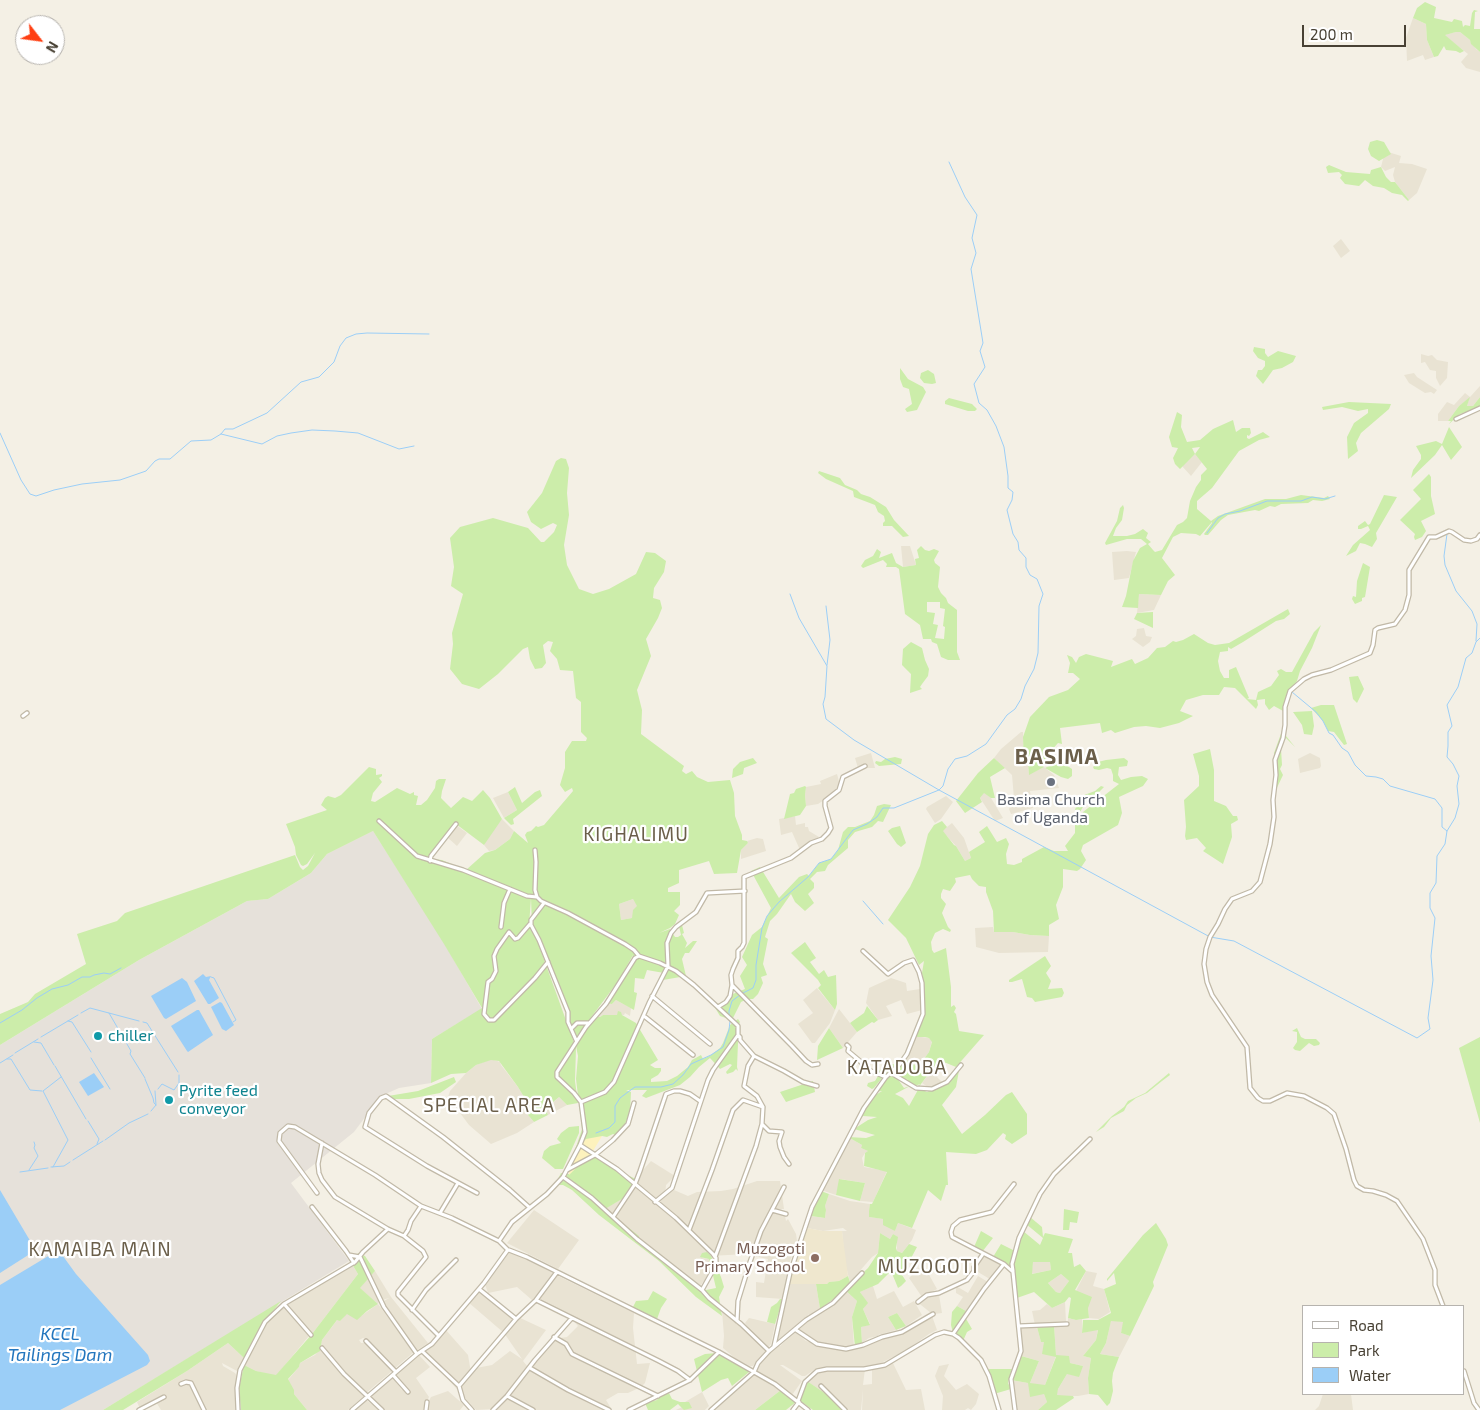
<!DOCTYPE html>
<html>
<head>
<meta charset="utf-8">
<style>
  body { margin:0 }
  #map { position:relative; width:1480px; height:1410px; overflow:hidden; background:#f4f0e5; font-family:"Exo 2",sans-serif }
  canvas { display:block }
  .legend { position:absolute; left:1302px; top:1305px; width:162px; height:90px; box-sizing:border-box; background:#fff; border:1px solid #b6b3ae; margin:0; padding:6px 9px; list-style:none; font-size:15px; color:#484134 }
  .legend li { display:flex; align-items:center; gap:10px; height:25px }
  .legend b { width:25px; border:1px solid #b6b3ae }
  .north { position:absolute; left:15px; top:15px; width:50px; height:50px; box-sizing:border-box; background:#fff; border:1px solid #b6b3ae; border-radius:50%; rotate:120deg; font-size:14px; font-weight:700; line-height:20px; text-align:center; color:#484134 }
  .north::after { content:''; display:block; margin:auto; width:18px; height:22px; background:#ff3f12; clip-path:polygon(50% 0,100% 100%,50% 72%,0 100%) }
  .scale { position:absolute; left:1302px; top:25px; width:104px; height:22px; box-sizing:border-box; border:2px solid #484134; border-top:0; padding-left:6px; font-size:15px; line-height:18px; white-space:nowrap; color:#484134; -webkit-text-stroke:4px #fff; paint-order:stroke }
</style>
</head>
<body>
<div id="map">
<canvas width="1480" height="1410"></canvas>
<ul class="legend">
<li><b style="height:6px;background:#fff"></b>Road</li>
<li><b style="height:14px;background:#ccedaa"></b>Park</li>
<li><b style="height:14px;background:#9bcef7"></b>Water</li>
</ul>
<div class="north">N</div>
<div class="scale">200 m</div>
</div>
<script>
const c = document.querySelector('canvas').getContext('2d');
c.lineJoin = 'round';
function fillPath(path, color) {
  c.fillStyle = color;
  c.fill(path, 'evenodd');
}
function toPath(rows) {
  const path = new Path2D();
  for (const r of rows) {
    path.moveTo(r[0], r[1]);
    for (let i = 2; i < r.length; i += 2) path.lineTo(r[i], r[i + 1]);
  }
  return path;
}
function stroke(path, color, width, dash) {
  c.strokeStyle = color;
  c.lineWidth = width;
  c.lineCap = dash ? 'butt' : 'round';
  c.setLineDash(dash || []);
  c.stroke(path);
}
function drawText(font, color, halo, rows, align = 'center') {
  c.font = font + ' "Exo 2",sans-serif';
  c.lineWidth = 4.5;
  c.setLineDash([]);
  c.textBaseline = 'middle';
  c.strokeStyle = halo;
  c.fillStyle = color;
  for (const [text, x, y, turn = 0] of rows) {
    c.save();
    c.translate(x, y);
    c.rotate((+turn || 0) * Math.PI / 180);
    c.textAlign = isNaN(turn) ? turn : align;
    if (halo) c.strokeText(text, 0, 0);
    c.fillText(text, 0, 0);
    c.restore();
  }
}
fillPath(toPath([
  [1413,18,1426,24,1427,40,1434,57,1425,60,1423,55,1407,61,1406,38],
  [1456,32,1460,32,1470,40,1476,49,1480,52,1480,72,1466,68,1461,62,1468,54,1444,35],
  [1385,151,1401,156,1399,163,1412,164,1427,169,1417,193,1409,200,1395,182,1393,175,1395,167,1385,171,1381,167],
  [1341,239,1350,251,1341,258,1333,246],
  [1421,354,1428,356,1432,355,1437,360,1448,362,1447,378,1440,386,1436,378,1436,371,1430,370,1425,362,1421,363],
  [1414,373,1417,377,1437,390,1434,394,1431,392,1425,393,1409,383,1404,375],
  [1480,386,1480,397,1473,406,1467,406,1469,399,1459,406,1448,421,1438,421,1438,414,1447,402,1454,405,1465,393,1470,397],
  [1195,454,1202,462,1191,476,1182,466],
  [901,546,910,546,916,565,903,567],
  [1127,551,1136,552,1129,578,1114,580,1112,552],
  [1139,594,1161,595,1154,610,1137,613],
  [1144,628,1146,636,1152,637,1150,642,1143,647,1132,639,1136,636,1137,629],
  [1021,732,1023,732,1024,763,1028,764,1029,774,1044,767,1054,775,1059,788,1030,791,1033,808,1011,814,1009,809,1014,798,1012,775,994,758,1001,749],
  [871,753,875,768,858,768,855,758],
  [1310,753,1320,758,1321,766,1320,768,1300,773,1298,759],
  [837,774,841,789,818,804,806,806,805,795,806,787,821,784,820,781],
  [508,792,517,810,504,818,493,798],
  [984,792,991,798,1003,818,995,821,980,798],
  [946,796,953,802,941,819,935,823,926,809,927,807],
  [795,816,796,825,805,823,805,827,808,827,809,831,819,837,800,850,792,832,781,835,779,819],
  [502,819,514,831,510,839,495,850,489,851,484,845,488,835],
  [952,823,964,838,971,858,965,861,956,846,942,831],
  [456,825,467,833,457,846,447,837],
  [757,838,763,839,766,851,741,859,741,850,748,843,747,841],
  [633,899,638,906,632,918,621,920,619,904],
  [993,927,994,932,1013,932,1030,935,1049,936,1048,952,999,953,976,947,975,928],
  [891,978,906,983,907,991,920,989,922,1010,907,1014,901,1000,886,1006,892,1016,878,1020,866,1003,869,988],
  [817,988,835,1010,830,1023,815,1043,812,1043,798,1024,813,1013,803,1000],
  [616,1000,631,1008,630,1016,625,1013,624,1015,603,1015,600,1017,593,1016,604,1003,612,1004],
  [839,1009,857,1032,843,1048,829,1028],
  [914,1032,921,1037,929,1038,932,1041,929,1052,918,1067,906,1060,901,1063],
  [491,1059,500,1062,501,1065,518,1087,530,1107,528,1115,534,1122,517,1133,491,1144,469,1125,448,1097,450,1091,466,1073,476,1065],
  [939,1060,946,1062,937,1077,942,1082,931,1089,922,1083],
  [559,1097,567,1105,548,1115,545,1110],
  [848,1137,862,1145,861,1148,869,1151,865,1153,862,1158,864,1167,887,1171,873,1202,860,1201,865,1183,840,1179,836,1195,821,1190],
  [651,1161,675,1176,666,1185,665,1196,674,1190,688,1196,697,1192,721,1191,733,1189,757,1181,780,1181,784,1209,778,1209,785,1216,786,1221,788,1219,796,1234,797,1241,790,1261,783,1299,756,1297,756,1282,764,1283,768,1259,745,1254,711,1256,707,1252,702,1258,709,1259,712,1271,700,1286,654,1250,639,1241,604,1209,627,1196,638,1179,635,1179],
  [829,1194,850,1201,870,1204,869,1217,884,1219,895,1231,898,1223,916,1230,912,1240,902,1253,897,1251,897,1237,893,1234,890,1239,880,1233,878,1253,872,1257,850,1282,845,1263,842,1231,847,1231,843,1228,823,1231,807,1228,811,1216,825,1218,826,1211,825,1206],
  [534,1210,579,1240,558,1269,507,1243],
  [509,1248,556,1275,634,1313,633,1328,637,1364,650,1363,645,1383,641,1387,628,1393,618,1393,606,1400,612,1410,496,1410,495,1409,476,1410,423,1352,445,1329,468,1355,471,1373,476,1368,492,1365,510,1351,522,1359,504,1333,468,1302,480,1288,501,1307,516,1316,546,1330,523,1361,528,1367,553,1339,567,1337,578,1326,571,1318,537,1297,532,1300,517,1287,488,1293,485,1284],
  [982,1253,1002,1264,993,1281,973,1269],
  [1033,1262,1050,1262,1051,1270,1031,1274],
  [352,1264,358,1274,312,1334,294,1315,287,1304],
  [919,1268,928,1273,937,1289,922,1297,909,1278],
  [375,1271,391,1297,428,1343,416,1351,382,1302,389,1298,379,1301,378,1304,414,1352,394,1369,368,1340,363,1338,359,1340,361,1343,366,1343,392,1371,365,1394,321,1345,322,1340,338,1319,340,1321,350,1309,361,1316,378,1304,359,1288],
  [1086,1271,1097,1273,1093,1286,1104,1289,1110,1312,1099,1319,1089,1318,1088,1308,1076,1291],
  [1061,1274,1069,1281,1060,1293,1056,1292,1048,1283],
  [978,1276,988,1282,966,1311,957,1306,963,1297,956,1293,956,1286,968,1293],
  [788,1284,816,1284,820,1309,810,1316,808,1314,809,1317,787,1337,773,1342,782,1309,787,1298],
  [873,1286,877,1299,894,1291,903,1307,914,1301,922,1315,906,1326,897,1313,888,1317,896,1330,878,1335,878,1336,869,1338,862,1343,861,1327,870,1324,863,1309,867,1303,860,1292],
  [845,1290,857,1301,852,1317,854,1347,837,1346,834,1348,845,1351,855,1348,870,1340,909,1327,931,1313,916,1301,928,1296,939,1295,942,1313,934,1314,933,1311,931,1313,937,1330,929,1334,905,1351,875,1366,852,1369,839,1367,817,1368,805,1376,802,1376,783,1365,780,1365,802,1381,792,1395,757,1371,756,1367,757,1363,773,1344,780,1346,795,1332,806,1341,821,1345,807,1340,796,1331,808,1320,833,1303],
  [1065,1302,1066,1322,1035,1325,1032,1311,1040,1310,1047,1304,1052,1308],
  [282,1305,309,1336,276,1376,256,1371,244,1365,257,1343,265,1323],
  [722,1311,732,1318,758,1342,745,1323,749,1318,775,1324,771,1344,753,1366,750,1366,736,1359,723,1348,724,1336],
  [1068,1318,1076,1320,1082,1319,1082,1333,1098,1329,1096,1340,1083,1356,1091,1358,1088,1378,1089,1394,1078,1396,1056,1396,1058,1389,1067,1374,1083,1366,1070,1363,1056,1355,1054,1325,1068,1326],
  [1111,1320,1124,1322,1121,1333,1130,1336,1119,1357,1100,1354,1106,1343],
  [1037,1327,1041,1342,1044,1342,1044,1346,1056,1356,1045,1385,1040,1389,1030,1383,1039,1361,1021,1356,1021,1328],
  [228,1343,244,1358,237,1371,222,1363,223,1366,235,1373,237,1376,235,1389,237,1410,206,1410,194,1385,190,1380,186,1382,190,1384,203,1410,161,1410,156,1402,140,1409,137,1402,187,1371],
  [320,1349,364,1396,348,1410,307,1410,294,1394,288,1380,299,1367,300,1363,315,1355],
  [419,1355,430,1367,416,1378,429,1397,423,1410,354,1410,366,1400,379,1409,380,1408,369,1397,392,1377,402,1390,406,1387,394,1375],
  [891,1359,906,1390,921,1389,925,1410,862,1410,863,1389,861,1410,848,1410,804,1379,818,1370,865,1369,863,1385,872,1384,872,1368],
  [949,1364,944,1376,956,1390,967,1384,979,1394,976,1404,971,1410,968,1408,965,1410,942,1410,943,1396,935,1376,939,1366],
  [754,1374,781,1390,755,1410,710,1410],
  [1011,1380,1028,1383,1044,1394,1047,1402,1038,1410,1016,1410],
  [448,1391,464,1405,460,1410,427,1410,427,1404,431,1397],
  [702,1392,709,1406,705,1410,676,1410,682,1407,685,1402],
  [1323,1394,1351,1394,1353,1410,1315,1410,1319,1406]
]), '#e9e3d3');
fillPath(toPath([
  [373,831,442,939,482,1009,432,1039,431,1083,399,1088,381,1096,354,1132,291,1183,349,1261,103,1410,0,1410,0,1045,139,960,247,901,268,899,311,873,327,854]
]), '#e6e1da');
fillPath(toPath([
  [807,1228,823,1231,842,1231,848,1276,839,1281,829,1282,827,1284,788,1284,802,1236]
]), '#efe7ce');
fillPath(toPath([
  [1425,2,1436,7,1434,18,1452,22,1454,19,1462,21,1463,27,1465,25,1470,26,1472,13,1474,10,1478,11,1475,12,1474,29,1480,29,1480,52,1471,44,1470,40,1460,32,1456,32,1445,35,1464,51,1460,53,1456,51,1446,50,1444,46,1438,56,1434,57,1427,40,1426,24,1413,18,1417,8],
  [1377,140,1384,142,1391,154,1379,161,1371,156,1368,149,1370,142],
  [1329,165,1346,172,1370,174,1371,170,1381,167,1386,177,1391,182,1395,182,1409,200,1408,201,1402,195,1392,193,1384,188,1373,186,1365,180,1359,186,1345,184,1340,178,1342,175,1339,172,1328,173,1326,167],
  [1254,347,1265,349,1265,353,1268,357,1278,351,1296,356,1293,362,1282,368,1273,370,1263,384,1256,376,1258,370,1262,370,1265,366,1265,361,1258,358,1253,351],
  [900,368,908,379,923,387,926,392,917,410,907,412,905,409,912,404,909,389,903,387,900,379],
  [928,370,934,374,936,383,932,384,924,383,920,378,921,373],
  [1470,397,1467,406,1473,406,1480,397,1480,407,1460,414,1449,424,1451,421,1448,421,1459,406],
  [949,398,972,404,977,409,975,411,968,411,945,404,945,401],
  [1349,402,1391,404,1389,409,1361,433,1356,443,1358,451,1348,459,1347,437,1354,423,1368,413,1368,409,1358,411,1342,407,1323,410,1322,407],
  [1177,412,1182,415,1181,427,1187,442,1200,440,1213,429,1233,420,1236,432,1242,428,1250,428,1251,433,1249,436,1247,435,1247,438,1249,439,1263,432,1270,437,1259,440,1239,451,1212,488,1197,501,1197,509,1211,521,1218,516,1265,499,1286,499,1301,495,1324,498,1328,496,1330,499,1322,501,1313,500,1308,503,1281,504,1275,507,1270,506,1259,511,1255,510,1228,515,1221,520,1208,535,1205,535,1204,534,1212,523,1212,522,1200,536,1196,534,1181,533,1173,537,1162,558,1175,575,1168,581,1161,595,1139,594,1138,608,1122,607,1126,596,1133,561,1140,548,1147,544,1141,539,1127,539,1106,545,1105,543,1117,521,1120,508,1123,505,1124,508,1122,520,1116,528,1113,536,1127,536,1135,534,1143,529,1148,533,1146,538,1151,542,1148,544,1153,550,1155,552,1162,550,1177,525,1183,522,1187,518,1190,501,1196,487,1201,480,1201,475,1207,469,1195,454,1200,447,1192,448,1195,454,1180,469,1175,464,1173,458,1178,448,1172,447,1169,437],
  [1449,427,1462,447,1451,460,1442,445,1435,455,1411,478,1413,470,1421,459,1421,455,1416,446,1436,441,1442,444],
  [561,458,566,459,569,468,567,493,569,515,564,545,567,565,579,589,593,594,609,589,636,574,646,552,655,553,666,561,664,572,654,588,653,598,660,600,662,608,658,618,646,639,651,656,637,690,642,710,641,734,684,766,682,771,686,774,692,771,697,777,708,782,730,780,734,793,735,816,742,835,742,840,747,841,748,843,741,850,737,873,714,874,709,861,679,870,679,883,668,888,668,892,680,892,680,905,674,911,679,915,675,924,670,928,659,933,670,929,675,937,678,937,681,935,679,926,682,925,684,933,682,934,687,943,685,948,693,941,697,941,689,953,685,953,682,959,686,976,663,980,664,973,647,970,644,979,635,978,634,992,637,993,634,1010,616,1000,612,1004,604,1003,620,981,632,961,633,955,619,980,575,1039,568,1015,562,1003,540,939,532,926,531,898,529,926,537,940,576,1048,575,1081,578,1103,567,1105,559,1097,545,1109,548,1115,534,1122,528,1115,530,1107,518,1087,499,1061,491,1060,476,1065,466,1073,451,1074,431,1083,432,1039,482,1008,444,944,373,831,327,854,311,873,268,899,247,901,139,960,0,1045,0,1014,28,1002,35,994,86,964,77,934,117,921,125,913,295,855,300,867,303,870,308,866,315,853,307,864,303,866,301,865,296,855,295,847,286,824,327,810,321,805,325,798,328,796,335,798,341,795,369,767,376,769,376,775,382,774,382,776,379,778,382,782,373,793,371,801,375,802,397,788,410,794,414,792,414,795,418,796,416,805,421,805,427,800,435,788,436,781,439,779,446,779,442,791,441,798,451,808,463,797,472,801,483,790,490,798,502,819,484,845,456,824,430,856,432,859,442,860,466,870,485,853,495,850,510,839,514,831,528,843,525,835,527,832,531,831,536,826,538,827,544,825,573,791,572,788,565,792,560,785,565,768,565,752,572,741,586,741,587,738,581,732,581,702,576,698,573,671,560,670,557,659,550,651,553,642,548,641,543,645,546,663,542,668,535,669,530,659,528,647,523,649,498,674,479,689,462,684,450,669,453,644,452,633,463,594,451,586,454,567,450,538,460,527,493,518,528,528,541,542,544,542,554,532,557,525,553,523,541,529,531,522,527,512,542,493,556,461],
  [633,899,637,906,633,910,632,918,621,920,619,904],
  [819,471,840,478,845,485,857,490,861,494,870,497,886,507,894,520,909,536,903,537,892,526,883,526,883,523,885,521,884,516,878,512,875,505,854,497,853,491,826,479,818,473],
  [1429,474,1431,477,1431,496,1435,514,1421,521,1426,531,1422,537,1415,540,1414,537,1415,534,1400,520,1421,499,1413,490],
  [1384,495,1397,497,1376,533,1377,539,1372,547,1365,544,1360,543,1356,551,1346,556,1353,545,1370,530,1368,526,1361,529,1358,529,1358,526,1365,521,1368,525,1370,524],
  [921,546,925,550,929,551,934,549,939,551,934,560,935,563,940,567,938,587,941,593,946,598,948,603,957,610,957,652,960,660,948,660,941,657,937,644,932,642,931,639,923,639,920,625,905,614,899,569,896,567,886,567,887,564,883,560,863,568,861,566,865,560,873,556,877,549,881,552,879,558,892,553,896,563,903,567,916,565,915,559,919,558,917,550],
  [927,602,940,602,940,608,945,609,943,626,945,627,944,639,935,638,938,625,933,624,935,613,927,612],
  [1363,563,1370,567,1365,597,1362,598,1362,601,1355,604,1352,599,1353,596,1356,597,1357,581],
  [1288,609,1290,614,1284,619,1276,621,1243,642,1231,649,1228,647,1228,651,1220,652,1218,661,1220,671,1224,678,1229,678,1229,670,1236,667,1249,698,1247,699,1256,700,1258,692,1271,686,1279,675,1277,671,1281,669,1286,672,1292,672,1314,632,1321,625,1312,648,1300,671,1297,681,1286,696,1285,712,1274,706,1269,710,1265,704,1265,699,1257,700,1258,705,1256,709,1235,688,1224,687,1219,695,1203,695,1186,700,1180,711,1193,716,1179,723,1160,728,1146,726,1134,727,1115,733,1111,730,1102,733,1100,723,1060,728,1062,744,1058,743,1051,751,1051,756,1049,761,1042,765,1044,767,1029,775,1028,763,1024,764,1023,737,1030,717,1049,697,1068,690,1080,679,1073,673,1068,673,1070,663,1067,655,1072,657,1076,663,1079,657,1086,654,1113,661,1111,667,1132,659,1135,664,1148,658,1157,648,1165,647,1173,641,1176,642,1183,640,1194,634,1208,643,1215,645,1229,643],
  [1153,612,1153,628,1134,619,1137,613],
  [911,642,922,648,925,660,929,669,928,676,922,684,920,687,922,689,910,693,911,674,902,665,903,649],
  [1358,676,1364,689,1357,703,1353,699,1349,677],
  [1321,705,1334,705,1347,744,1344,745,1334,732,1328,731,1323,721,1311,708],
  [1312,711,1314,726,1312,735,1304,734,1302,725,1293,712],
  [1282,731,1295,747,1286,738,1283,740,1281,749,1282,765,1280,769,1283,775,1274,794,1277,779,1274,753],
  [1210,749,1214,770,1214,801,1226,806,1233,816,1237,816,1238,820,1231,824,1232,837,1223,864,1203,851,1206,848,1197,838,1186,840,1185,836,1186,827,1184,800,1199,786,1199,776,1193,754],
  [895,757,902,759,901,764,879,766,875,763,876,761,881,762,885,759],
  [753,758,757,763,744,768,743,774,732,778,733,769,740,762],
  [994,758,1005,768,990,777,995,798,991,798,984,793,980,798,982,802,965,813,956,801,978,773],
  [1124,758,1128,761,1127,766,1119,767,1118,775,1121,780,1131,777,1142,776,1148,779,1143,786,1119,797,1122,813,1118,825,1083,845,1081,851,1086,860,1080,869,1077,871,1063,869,1063,887,1056,905,1059,919,1049,925,1049,936,1030,935,1013,932,994,932,993,911,986,892,986,887,979,886,972,879,970,875,955,878,956,882,950,891,943,889,941,894,941,898,946,904,942,913,948,927,951,930,950,932,943,929,935,933,931,942,932,950,934,953,946,948,951,987,951,1007,954,1005,956,1008,954,1012,956,1014,959,1031,984,1035,956,1067,939,1060,918,1088,917,1087,920,1084,915,1086,908,1084,908,1080,895,1075,904,1088,910,1086,895,1094,903,1098,909,1106,919,1088,927,1092,942,1084,960,1065,956,1087,942,1105,962,1134,985,1115,1006,1095,1012,1092,1027,1114,1027,1134,1012,1144,1005,1139,1006,1135,1003,1133,987,1150,976,1154,946,1152,948,1185,946,1185,941,1201,928,1190,912,1228,898,1223,895,1231,883,1225,883,1219,869,1217,869,1211,870,1204,872,1204,887,1172,864,1166,865,1153,868,1151,861,1148,862,1145,848,1137,866,1138,875,1135,854,1129,868,1120,877,1117,863,1116,852,1129,869,1099,882,1091,873,1092,906,1060,918,1067,929,1052,932,1042,929,1038,925,1037,917,1037,917,1034,914,1032,923,1021,924,1013,925,1003,922,973,924,961,919,965,906,938,888,920,910,887,920,866,928,834,934,825,942,821,947,827,943,831,954,845,956,846,965,861,971,858,969,852,985,842,979,832,987,826,997,842,1006,838,1009,844,1006,854,1007,864,1014,865,1022,862,1022,859,1044,847,1054,851,1068,851,1065,846,1075,833,1075,825,1083,812,1119,784,1113,781,1113,775,1111,769,1107,768,1099,770,1094,769,1093,767,1098,762,1106,760],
  [1053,764,1066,765,1072,769,1072,776,1068,779,1061,777,1045,768],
  [805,786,806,787,805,795,806,806,800,815,784,819,790,794,794,793,796,789],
  [1101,786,1104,787,1097,794,1089,797,1080,812,1075,810,1079,797,1095,791],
  [515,787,522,803,535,792,540,790,542,796,513,819,514,824,511,825,504,818,517,810,508,792],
  [884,804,891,805,883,822,878,821,872,827,855,832,848,840,848,848,828,865,825,871,817,872,810,879,814,883,814,888,808,894,814,903,805,911,795,902,791,894,777,914,770,921,765,937,768,939,763,964,767,975,761,977,763,983,758,994,753,999,747,999,741,1002,732,1020,720,1016,714,1006,726,1000,729,1002,728,996,745,989,740,976,747,965,742,957,752,935,762,927,771,908,751,871,760,867,779,898,799,877,807,874,809,876,819,863,831,859,838,850,843,832,848,827,855,827,870,821,874,815,877,806],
  [900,826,906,843,901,847,897,844,888,831,892,828],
  [805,942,816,958,810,962,819,974,824,970,828,977,836,975,837,1004,835,1010,818,988,821,985,818,980,791,953],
  [1045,956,1051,966,1046,973,1051,981,1048,989,1062,988,1064,993,1062,997,1035,1002,1032,998,1027,997,1022,979,1012,982,1009,982,1009,980],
  [867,1006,878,1020,874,1023,872,1022,857,1032,850,1023,864,1013],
  [618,1011,621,1012,622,1015,636,1023,658,1060,650,1065,655,1068,661,1068,661,1071,658,1075,651,1079,651,1082,667,1081,677,1076,688,1067,692,1060,701,1055,703,1059,711,1055,720,1048,723,1043,730,1025,738,1019,740,1022,737,1027,738,1043,737,1067,738,1071,736,1069,733,1072,727,1074,726,1072,732,1065,730,1064,720,1069,710,1058,699,1067,690,1077,680,1085,646,1098,642,1096,647,1090,626,1090,631,1092,630,1113,619,1137,613,1134,607,1137,602,1136,574,1153,582,1129,576,1079,578,1056,575,1041,593,1016,600,1017,603,1015,617,1015],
  [829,1028,843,1048,817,1060,818,1046],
  [1297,1028,1301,1037,1305,1039,1316,1039,1320,1043,1319,1045,1314,1046,1309,1043,1300,1051,1295,1050,1293,1048,1297,1042,1297,1032,1292,1031],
  [1480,1037,1480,1123,1459,1048],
  [894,1064,896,1065,886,1073,874,1088,872,1089,867,1086,868,1083,875,1081,878,1076,878,1071,889,1065],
  [1169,1073,1170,1075,1162,1081,1147,1093,1136,1098,1127,1105,1124,1111,1111,1118,1104,1127,1096,1132,1112,1116,1124,1107,1128,1101,1145,1093],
  [454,1077,456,1082,440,1093,409,1099,394,1099,388,1096,418,1091],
  [813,1081,815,1092,786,1102,780,1092],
  [579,1126,579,1133,563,1169,555,1169,542,1158,544,1151,550,1146,561,1143,557,1139,561,1133,569,1127],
  [595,1157,599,1157,623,1173,638,1180,627,1196,605,1209,639,1236,639,1241,706,1290,716,1288,709,1259,700,1257,702,1253,707,1252,711,1256,721,1277,724,1287,719,1297,722,1316,696,1297,659,1261,599,1215,572,1190,563,1185,558,1185,553,1189,561,1173,569,1174,584,1160],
  [839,1179,865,1183,860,1201,836,1195],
  [821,1191,829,1194,825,1206,826,1210,825,1218,811,1216,813,1207],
  [1064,1209,1079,1212,1077,1223,1070,1222,1069,1230,1063,1230],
  [1030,1217,1042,1227,1043,1237,1045,1233,1073,1239,1068,1253,1072,1253,1074,1267,1080,1264,1086,1271,1075,1290,1092,1297,1088,1308,1089,1318,1076,1320,1068,1318,1071,1298,1069,1297,1065,1302,1052,1308,1034,1292,1017,1298,1013,1266,1022,1234,1023,1231,1040,1245,1043,1238,1026,1224],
  [1050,1262,1051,1270,1032,1274,1033,1262],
  [1061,1274,1069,1281,1060,1293,1056,1292,1048,1283],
  [1156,1223,1166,1239,1168,1245,1153,1282,1154,1286,1130,1336,1121,1333,1123,1322,1111,1321,1106,1343,1100,1354,1119,1357,1113,1373,1112,1381,1113,1391,1110,1403,1107,1406,1098,1395,1089,1394,1088,1378,1091,1358,1083,1356,1096,1340,1098,1330,1082,1333,1083,1320,1098,1320,1111,1313,1104,1289,1116,1284,1114,1273,1107,1281,1107,1279,1143,1235],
  [981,1231,993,1238,982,1252,974,1247],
  [880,1233,890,1239,893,1234,898,1237,896,1248,897,1251,902,1253,909,1244,917,1247,909,1262,904,1265,906,1269,900,1272,906,1281,901,1286,898,1288,891,1271,878,1284,860,1292,868,1303,863,1309,870,1325,861,1327,862,1343,855,1347,852,1317,857,1301,845,1290,868,1268,878,1253],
  [1001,1244,1015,1251,1012,1270,993,1257],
  [359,1253,365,1256,375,1271,360,1288,378,1304,367,1311,357,1320,347,1314,340,1321,337,1320,322,1340,320,1351,300,1363,299,1367,288,1379,294,1390,294,1394,307,1410,241,1410,239,1388,244,1365,256,1371,276,1375,312,1334,358,1274,352,1264,355,1262,357,1254],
  [848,1276,850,1282,839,1295,820,1309,816,1284,827,1284,829,1282,839,1281],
  [653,1291,667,1299,661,1308,657,1319,633,1307,636,1301,648,1300],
  [780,1299,783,1299,775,1324,767,1322,771,1307,777,1303],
  [281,1301,264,1323,244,1358,228,1343,187,1371,123,1410,103,1410],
  [957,1306,966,1311,953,1333,951,1325,952,1312],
  [897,1313,906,1326,896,1330,888,1317],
  [965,1317,972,1329,967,1332,963,1341,955,1333],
  [1054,1325,1056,1355,1069,1356,1070,1363,1083,1366,1079,1377,1067,1374,1058,1389,1057,1395,1073,1396,1074,1398,1056,1410,1038,1410,1047,1402,1044,1394,1030,1397,1028,1383,1011,1380,1021,1356,1039,1361,1030,1383,1045,1385,1056,1357,1042,1354,1044,1342,1041,1342,1037,1327],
  [717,1353,749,1369,749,1372,732,1386,728,1378,721,1380,702,1392,694,1359,705,1354],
  [989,1369,1012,1369,1008,1383,1011,1389,994,1394,989,1385],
  [804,1379,826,1394,848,1410,813,1410,799,1400,801,1385],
  [781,1390,796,1402,786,1410,755,1410],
  [669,1393,672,1399,680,1402,689,1402,692,1408,684,1410,678,1404,670,1410,648,1410,645,1403,657,1400,659,1396]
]), '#ccedaa');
fillPath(toPath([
  [602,1136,593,1151,599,1157,584,1160,569,1175,569,1164,580,1151,579,1146,586,1139]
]), '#fdf2bd');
fillPath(toPath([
  [203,974,206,977,211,976,209,980,219,998,210,1004,208,1004,194,981],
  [182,978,187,982,196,1001,166,1019,164,1018,151,996],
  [220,1002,222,1003,234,1025,226,1031,222,1029,211,1007],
  [197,1010,199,1010,213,1035,188,1052,187,1051,171,1026],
  [94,1073,104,1087,88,1096,79,1082],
  [0,1190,32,1244,33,1248,33,1252,0,1273],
  [55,1252,60,1252,76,1274,148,1355,150,1361,147,1365,60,1410,0,1410,0,1285]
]), '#9bcef7');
stroke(toPath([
  [0,433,21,480,30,494,36,496,54,490,82,484,120,480,146,471,155,461,159,459,170,459,191,441,211,440,221,434,225,429,233,429,267,413,301,382,319,377,334,362,340,346,346,338,356,334,367,333,429,334],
  [221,434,262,444,277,436,291,433,312,430,335,431,358,433,399,449,414,446],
  [1207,533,1218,518,1225,514,1240,511,1267,501,1301,501,1312,497,1325,499,1335,496],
  [1447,534,1444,556,1445,565,1456,591,1472,611,1477,624,1476,641],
  [790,594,799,618,827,666,825,697,823,704,826,719,854,740,939,790,1210,937,1234,941,1417,1038,1430,1029,1428,1018,1433,980,1431,956,1435,918,1430,908,1430,893,1436,883,1437,856,1445,844,1447,831,1442,827,1442,808,1435,799,1390,786,1383,779,1376,777,1366,776,1355,765,1348,752,1342,748,1333,735,1329,733,1323,721,1316,712,1292,692],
  [826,606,830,640,827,665],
  [1447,831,1455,818,1459,804,1457,786,1459,776,1453,764,1447,757,1448,746,1448,732,1452,726,1447,705,1458,687,1466,658,1472,653,1476,642,1480,638],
  [863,901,883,924],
  [211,977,214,978,236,1020,233,1022],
  [743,993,753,988,756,980,756,965,762,928,767,916,779,902,808,877,819,863,831,859,853,830,867,824,877,817,883,808,894,808,939,790,943,786,948,769,955,759,967,756,986,744,1007,715,1015,709,1021,699,1025,686,1034,669,1038,653,1039,606,1043,594,1037,579,1030,575,1026,567,1026,558,1019,550,1018,542,1013,534,1007,510,1012,500,1013,492,1008,488,1008,476,1004,447,996,426,987,410,979,403,974,384,985,367,980,351,983,343,971,269,976,253,972,238,977,215,965,197,949,162],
  [81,1013,90,1008,139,1021],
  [109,1013,131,1051,130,1054,145,1078],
  [729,1017,729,1011,732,1001,740,995],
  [68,1021,72,1022,91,1052],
  [143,1022,147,1023,178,1072],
  [0,1023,22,1010,37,998,52,989,68,985,82,977,90,977,94,975,104,973,110,974,121,968],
  [41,1037,78,1015],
  [34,1042,41,1043,54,1065],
  [15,1053,38,1039],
  [91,1058,110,1089],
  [7,1059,11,1059,30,1090,42,1091],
  [0,1063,13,1055],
  [55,1066,86,1119],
  [145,1079,153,1098,154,1103,156,1105],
  [158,1089,162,1084,174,1090,179,1083,179,1075],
  [151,1111,156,1105,155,1091],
  [88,1121,99,1139,97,1144],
  [596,1133,609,1128,615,1122,615,1106,620,1098,628,1092,635,1087,661,1087,673,1084,683,1075,691,1064,711,1055,723,1047,729,1030,730,1021],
  [105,1140,129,1123,148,1114],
  [73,1160,103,1141],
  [51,1167,64,1166,70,1162],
  [53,1167,68,1140,43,1091,61,1077],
  [29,1170,38,1156,34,1148,35,1145,34,1142],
  [20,1172,48,1168]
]), '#9bcef7', 1);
const street = toPath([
  [1456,419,1480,408],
  [23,716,27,713],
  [379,821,417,856,463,870,527,896,537,897],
  [535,850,536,862,535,890,537,897,541,901,568,913,625,944,634,950,639,956,660,963,676,971,694,985,736,1024,738,1026,738,1035,740,1037,740,1040,754,1056,748,1066,744,1086,757,1096,763,1107,762,1124,769,1131,782,1132,779,1141,780,1147,784,1157,789,1164],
  [430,861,431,856,456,824],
  [544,903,531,920,531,925,539,940,568,1012,568,1022,576,1040],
  [530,924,518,938,515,939,509,932,497,949,494,956,496,971,492,979,488,982,484,1014,489,1020,494,1020,535,978,548,962],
  [501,927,504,903,510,889],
  [732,985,792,1046,806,1061,812,1065,818,1064],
  [652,996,710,1044],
  [718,1007,726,1002,730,996,732,985,731,975,733,969,738,958,738,951,742,947,744,943,744,877,791,858,811,843,822,839,828,833,831,828,825,806,825,801,839,790,843,777,865,766],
  [644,1016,693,1055],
  [572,1028,577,1023,588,1023],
  [847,1045,849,1047,848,1051,860,1061,866,1069,886,1077],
  [754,1056,784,1071,803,1082,817,1086],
  [891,1073,916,1088,932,1089,947,1082,961,1065],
  [581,1102,605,1092,614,1082,649,1003,668,966,667,943,671,933,676,927,696,912,707,893,745,891],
  [322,1143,318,1164,319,1173,322,1180,335,1197,388,1229,404,1236,408,1230,411,1221,421,1206],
  [580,1145,617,1169,676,1218,713,1254,716,1258,716,1265,702,1290],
  [567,1170,595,1155,613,1140,628,1124,634,1103],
  [563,1177,592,1198,637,1239,702,1290,709,1298,741,1324,769,1351],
  [1014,1184,992,1212,960,1220,953,1226,951,1232,952,1237,1004,1264,1013,1272,1021,1351,1011,1379,1015,1410],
  [317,1193,279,1141,280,1133,288,1126,295,1127,375,1175,421,1206,452,1218,499,1241,508,1250],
  [477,1193,427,1166,365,1127,369,1113,381,1098,386,1096,443,1137,510,1190,529,1207],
  [655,1202,672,1188,708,1080,713,1070,738,1035],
  [312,1207,346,1251,354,1263],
  [772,1210,786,1214],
  [440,1213,458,1183],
  [613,1217,635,1184,640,1171,666,1094,674,1091,680,1091,690,1094,700,1101],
  [689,1230,712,1170,733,1110,743,1100,763,1107],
  [404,1236,423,1251,426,1257,398,1292,398,1295,438,1335],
  [499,1241,512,1222,547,1194,563,1177,580,1145,585,1132,581,1102,574,1093,557,1077,557,1072,586,1027,606,1004,635,958,639,956],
  [349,1255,360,1257,384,1307,417,1354],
  [715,1257,756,1146,762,1124],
  [1013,1271,1012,1264,1019,1238,1040,1194,1054,1174,1090,1139],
  [479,1289,516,1319],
  [536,1300,659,1361,678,1371,690,1380],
  [918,1302,927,1295,939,1293,967,1280,974,1271,974,1267,983,1254],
  [284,1304,311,1335],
  [1443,1306,1435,1285,1435,1270,1423,1239,1397,1201,1386,1195,1373,1191,1364,1190,1357,1186,1354,1180,1346,1149,1334,1114,1327,1108,1304,1096,1287,1093,1270,1101,1263,1101,1258,1098,1250,1088,1247,1047,1212,995,1207,982,1204,964,1206,949,1210,937,1218,924,1225,909,1232,899,1252,891,1260,882,1270,844,1274,817,1273,800,1276,775,1275,760,1283,738,1285,725,1285,707,1290,691,1304,679,1312,675,1331,670,1370,653,1373,645,1375,630,1378,628,1395,624,1405,610,1409,595,1409,570,1429,537,1436,537,1449,531,1452,532,1464,540,1471,541,1477,539,1480,535],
  [412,1310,426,1290,456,1260],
  [737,1321,738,1301,750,1262,761,1231,784,1187],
  [1019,1326,1067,1324],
  [796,1330,817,1344,846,1349,863,1345,882,1337,902,1332,933,1314],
  [953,1334,984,1289,1004,1264],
  [554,1337,566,1344,572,1354,658,1396],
  [366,1341,396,1372],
  [774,1346,790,1273,812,1207,864,1108,886,1077,899,1065,907,1054,923,1014,922,983,919,972,913,960,904,963,888,974,863,951],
  [322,1348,344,1374,382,1410],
  [422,1351,459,1386,463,1400,472,1410],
  [530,1368,568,1390,609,1410],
  [1464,1371,1474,1403,1479,1410],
  [393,1375,408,1392],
  [181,1384,186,1382,191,1383,204,1410],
  [459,1386,516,1319,536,1300,557,1272],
  [821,1386,845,1410],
  [507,1396,533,1410],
  [798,1401,805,1382,817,1371,827,1369,864,1369,885,1365,935,1335,944,1332,953,1334,959,1338,981,1360,989,1376,999,1410],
  [139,1410,164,1397],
  [238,1410,237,1388,240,1370,265,1322,284,1304,355,1262,363,1252,388,1229],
  [352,1410,417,1354,432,1344,484,1283,507,1251,509,1250,527,1257,719,1352,775,1384,808,1410],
  [426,1410,427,1402],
  [493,1410,507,1396,535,1360,571,1319],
  [629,1410,690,1380,719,1352],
  [711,1410,754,1372,758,1363,769,1351,806,1320,833,1303,862,1273],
  [793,1410,799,1402]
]);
stroke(street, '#c1b9a7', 5.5);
stroke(street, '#fff', 3);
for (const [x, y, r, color] of [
  [1051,782,5,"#6b7280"],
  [98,1036,5,"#0f9aa8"],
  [169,1100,5,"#0f9aa8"],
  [815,1258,5,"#8d6e63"]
]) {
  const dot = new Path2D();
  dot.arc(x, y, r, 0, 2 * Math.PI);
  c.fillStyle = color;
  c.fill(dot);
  stroke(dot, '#fff', 2);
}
drawText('16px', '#5b616d', '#fff', [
  ["Basima Church",1051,800],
  ["of Uganda",1051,818]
]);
drawText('16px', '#0d838f', '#fff', [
  ["chiller",108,1036],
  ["Pyrite feed",179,1091],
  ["conveyor",179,1109]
], 'left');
drawText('16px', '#785e54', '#fff', [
  ["Muzogoti",805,1249],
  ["Primary School",805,1267]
], 'right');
drawText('italic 18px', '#2376be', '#fff', [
  ["KCCL",60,1334],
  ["Tailings Dam",60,1355]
]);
c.letterSpacing = '1px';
drawText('19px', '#6b5f4a', '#fff', [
  ["KIGHALIMU",636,835],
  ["KATADOBA",897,1068],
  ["SPECIAL AREA",489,1106],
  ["KAMAIBA MAIN",100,1250],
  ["MUZOGOTI",928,1267]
]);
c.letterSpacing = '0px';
c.letterSpacing = '1px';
drawText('bold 21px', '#6b5f4a', '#fff', [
  ["BASIMA",1057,757]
]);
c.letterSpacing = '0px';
</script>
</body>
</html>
